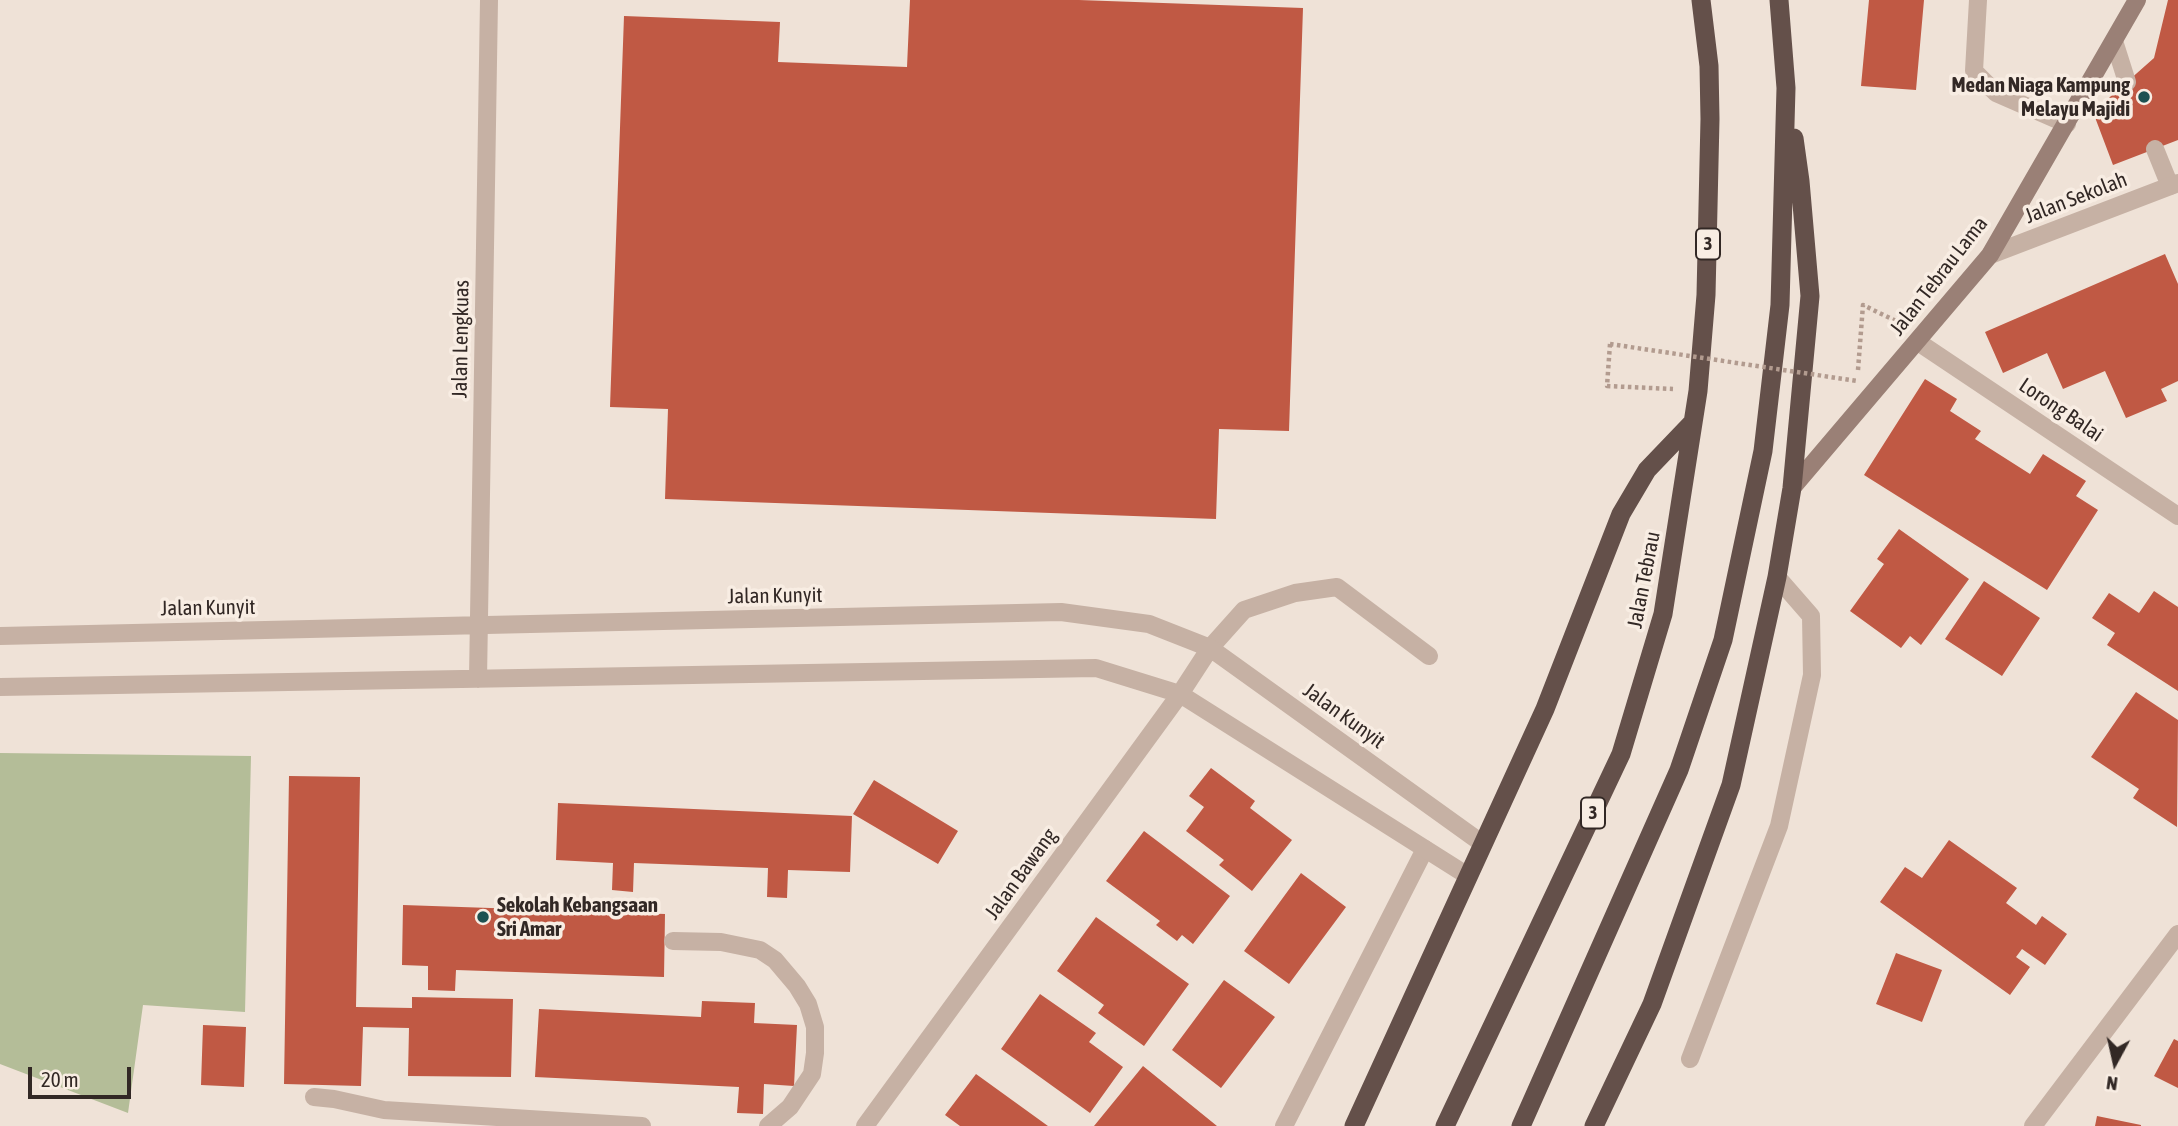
<!DOCTYPE html>
<html>
<head>
<meta charset="utf-8">
<style>
  body { margin:0 }
  #map { position:relative; width:2178px; height:1126px; overflow:hidden; background:#efe2d7; font-family:"Asap Condensed",sans-serif }
  canvas { display:block }
  .north { position:absolute; left:2080px; top:1028px; width:70px; height:70px; -webkit-text-stroke:5px #f8ede3; paint-order:stroke; rotate:188deg; font-size:19px; font-weight:700; line-height:28px; text-align:center; color:#322825 }
  .north::after { content:''; display:block; margin:auto; width:24px; height:32px; background:#322825; clip-path:polygon(50% 0,100% 100%,50% 72%,0 100%) }
  .scale { position:absolute; left:28px; top:1067px; width:103px; height:32px; box-sizing:border-box; border:4px solid #322825; border-top:0; padding-left:9px; font-size:21px; line-height:24px; white-space:nowrap; color:#322825; -webkit-text-stroke:5px #f8ede3; paint-order:stroke }
</style>
</head>
<body>
<div id="map">
<canvas width="2178" height="1126"></canvas>
<div class="north">N</div>
<div class="scale">20 m</div>
</div>
<script>
const c = document.querySelector('canvas').getContext('2d');
c.lineJoin = 'round';
function fillPath(path, color) {
  c.fillStyle = color;
  c.fill(path, 'evenodd');
}
function toPath(rows) {
  const path = new Path2D();
  for (const r of rows) {
    path.moveTo(r[0], r[1]);
    for (let i = 2; i < r.length; i += 2) path.lineTo(r[i], r[i + 1]);
  }
  return path;
}
function stroke(path, color, width, dash) {
  c.strokeStyle = color;
  c.lineWidth = width;
  c.lineCap = dash ? 'butt' : 'round';
  c.setLineDash(dash || []);
  c.stroke(path);
}
function drawText(font, color, halo, rows, align = 'center') {
  c.font = font + ' "Asap Condensed",sans-serif';
  c.lineWidth = 7;
  c.setLineDash([]);
  c.textBaseline = 'middle';
  c.strokeStyle = halo;
  c.fillStyle = color;
  for (const [text, x, y, turn = 0] of rows) {
    c.save();
    c.translate(x, y);
    c.rotate((+turn || 0) * Math.PI / 180);
    c.textAlign = isNaN(turn) ? turn : align;
    if (halo) c.strokeText(text, 0, 0);
    c.fillText(text, 0, 0);
    c.restore();
  }
}
fillPath(toPath([
  [0,753,251,756,245,1012,143,1005,128,1113,0,1064]
]), '#b4bd98');
fillPath(toPath([
  [910,0,1079,0,1303,8,1289,431,1219,429,1216,519,665,499,668,409,610,407,624,16,780,22,778,62,907,67],
  [1869,0,1924,0,1916,90,1861,86],
  [2168,0,2178,0,2178,140,2113,165,2093,112,2154,58],
  [2165,254,2178,284,2178,381,2161,389,2167,401,2126,418,2105,371,2063,389,2047,353,2003,373,1985,332],
  [1925,379,1957,399,1950,411,1981,431,1975,439,2030,474,2043,454,2086,481,2076,496,2098,510,2047,590,1864,475],
  [1899,529,1969,579,1921,645,1910,636,1901,648,1850,611,1884,564,1877,559],
  [1984,581,2040,618,2002,676,1945,639],
  [2154,591,2178,607,2178,691,2107,645,2115,633,2092,618,2109,593,2139,613],
  [2136,692,2178,720,2177,827,2133,798,2139,789,2091,757],
  [1211,768,1255,801,1250,808,1292,840,1252,891,1219,865,1224,860,1186,831,1204,807,1189,796],
  [289,776,360,777,356,1007,412,1008,412,997,513,999,511,1077,408,1076,409,1028,363,1027,361,1086,284,1084],
  [874,780,958,831,938,864,853,814],
  [558,803,852,816,850,872,788,870,787,898,767,897,768,868,634,863,633,892,612,890,613,863,556,860],
  [1144,831,1230,896,1193,944,1182,935,1177,941,1156,925,1160,921,1106,881],
  [1949,840,2017,888,2006,903,2036,925,2042,916,2067,934,2045,965,2022,949,2016,957,2030,967,2010,995,1880,902,1905,867,1922,878],
  [1301,873,1346,907,1289,984,1244,951],
  [403,905,665,914,664,977,456,970,455,991,428,990,428,966,402,965],
  [1096,917,1189,984,1144,1046,1098,1013,1104,1005,1057,971],
  [1896,953,1942,970,1922,1022,1876,1004],
  [1224,980,1275,1017,1221,1088,1172,1050],
  [1040,994,1096,1033,1089,1042,1123,1067,1090,1113,1001,1049],
  [702,1001,755,1003,754,1023,797,1025,794,1086,764,1084,763,1114,737,1113,739,1087,535,1077,539,1009,701,1017],
  [203,1025,246,1027,244,1087,201,1085],
  [2174,1039,2178,1041,2178,1088,2154,1076],
  [1143,1066,1217,1126,1094,1126],
  [976,1074,1048,1126,960,1126,945,1115],
  [2097,1116,2141,1125,2141,1126,2095,1126]
]), '#c05944');
stroke(toPath([
  [1610,344,1607,386,1673,389],
  [1858,370,1863,305,1898,322]
]), '#b29b8f', 4.5, [3.5, 3.5]);
stroke(toPath([
  [1978,0,1974,71,1996,93,2067,124],
  [2114,41,2127,82],
  [2155,149,2170,186],
  [1210,648,1244,610,1295,593,1337,587,1429,656],
  [673,941,721,942,760,950,775,960,797,986,808,1004,815,1027,815,1053,812,1074,790,1107,768,1126],
  [1690,1059,1779,826,1812,675,1811,616,1777,577],
  [314,1097,334,1099,384,1110,642,1126],
  [1284,1126,1425,849]
]), '#c6b1a4', 18);
stroke(toPath([
  [1990,255,2178,183],
  [1918,342,2178,516],
  [0,636,1061,612,1149,624,1210,648,1483,844],
  [478,679,489,0],
  [0,687,1096,668,1180,694,1468,876],
  [865,1126,1180,694,1210,648],
  [2033,1126,2178,934]
]), '#c6b1a4', 18);
stroke(toPath([
  [1792,488,1990,255,2137,0]
]), '#9a8076', 18);
stroke(toPath([
  [1354,1126,1545,709,1621,514,1647,470,1693,422],
  [1445,1126,1621,754,1663,614,1698,391,1706,295,1710,119,1709,66,1701,0],
  [1521,1126,1679,770,1723,640,1763,451,1780,305,1786,88,1779,0],
  [1594,1126,1652,1004,1731,785,1777,577,1792,488,1810,296,1800,181,1794,138]
]), '#64504a', 19);
stroke(toPath([
  [1610,344,1857,381]
]), '#b29b8f', 4.5, [3.5, 3.5]);
for (const [x, y, r, color] of [
  [2144,97,7,"#1d5151"],
  [483,917,7,"#1d5151"]
]) {
  const dot = new Path2D();
  dot.arc(x, y, r, 0, 2 * Math.PI);
  c.fillStyle = color;
  c.fill(dot);
  stroke(dot, '#f8ede3', 2.5);
}
for (const [x, y, w] of [
  [1708,244,24],
  [1593,813,24]
]) {
  const box = new Path2D();
  box.roundRect(x - w / 2, y - 15.5, w, 31, 5);
  c.fillStyle = '#f8ede3';
  c.fill(box);
  stroke(box, '#322825', 2);
}
drawText('bold 19px', '#322825', null, [
  ["3",1708,244],
  ["3",1593,813]
]);
drawText('bold 21px', '#322825', '#f8ede3', [
  ["Medan Niaga Kampung",2130,85],
  ["Melayu Majidi",2130,109],
  ["Sekolah Kebangsaan",497,905,"left"],
  ["Sri Amar",497,929,"left"]
], 'right');
drawText('21px', '#322825', '#f8ede3', [
  ["Jalan Sekolah",2076,198,-21],
  ["Jalan Tebrau Lama",1939,276,-52],
  ["Jalan Lengkuas",461,339,-89],
  ["Lorong Balai",2061,410,34],
  ["Jalan Tebrau",1644,580,-79],
  ["Jalan Kunyit",775,596,-1],
  ["Jalan Kunyit",208,608,-1],
  ["Jalan Kunyit",1344,716,36],
  ["Jalan Bawang",1021,874,-54]
]);
</script>
</body>
</html>
